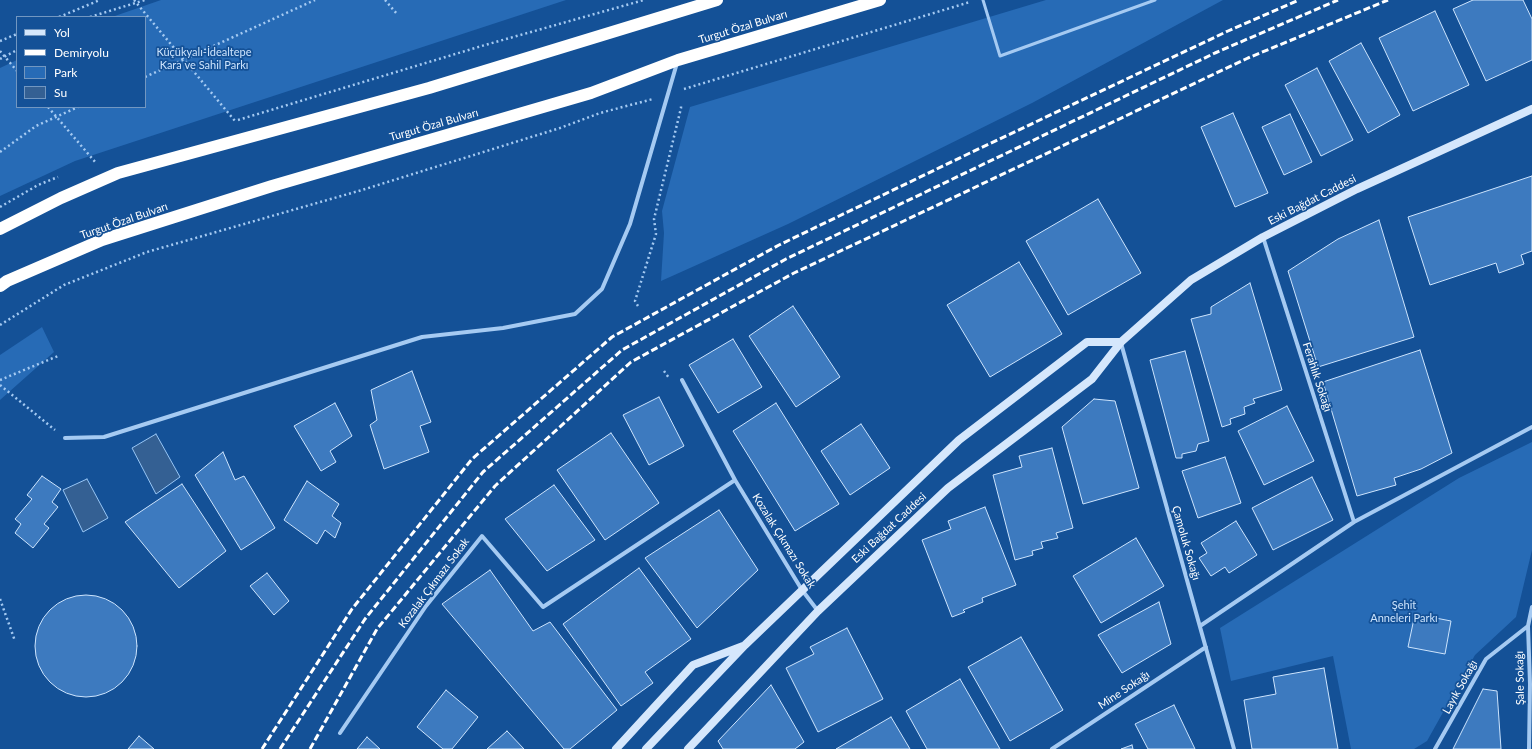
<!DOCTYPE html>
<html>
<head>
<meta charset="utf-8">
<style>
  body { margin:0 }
  #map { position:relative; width:1532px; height:749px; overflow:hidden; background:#145197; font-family:Lato,sans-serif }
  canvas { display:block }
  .legend { position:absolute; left:16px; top:16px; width:130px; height:92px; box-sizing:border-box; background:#145197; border:1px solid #7297c1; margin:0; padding:5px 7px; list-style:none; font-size:12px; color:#fff }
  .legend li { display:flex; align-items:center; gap:8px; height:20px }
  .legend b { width:20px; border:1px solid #7297c1 }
</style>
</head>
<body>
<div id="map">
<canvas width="1532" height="749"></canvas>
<ul class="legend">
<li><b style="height:5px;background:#d5e7fc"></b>Yol</li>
<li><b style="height:5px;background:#fff"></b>Demiryolu</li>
<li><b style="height:11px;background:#276bb6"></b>Park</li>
<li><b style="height:11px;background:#346093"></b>Su</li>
</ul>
</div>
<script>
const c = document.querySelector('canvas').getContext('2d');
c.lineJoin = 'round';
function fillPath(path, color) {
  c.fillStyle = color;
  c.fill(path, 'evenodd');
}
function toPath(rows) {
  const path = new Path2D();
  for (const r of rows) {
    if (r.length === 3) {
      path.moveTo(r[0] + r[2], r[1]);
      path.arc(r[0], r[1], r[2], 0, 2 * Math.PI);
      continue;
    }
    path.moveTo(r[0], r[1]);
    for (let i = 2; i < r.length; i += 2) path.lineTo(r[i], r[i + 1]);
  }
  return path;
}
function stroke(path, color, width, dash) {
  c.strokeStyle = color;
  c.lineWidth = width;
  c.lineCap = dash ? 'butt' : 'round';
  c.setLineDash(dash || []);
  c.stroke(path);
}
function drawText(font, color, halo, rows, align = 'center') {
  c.font = font + ' Lato,sans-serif';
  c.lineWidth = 3.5;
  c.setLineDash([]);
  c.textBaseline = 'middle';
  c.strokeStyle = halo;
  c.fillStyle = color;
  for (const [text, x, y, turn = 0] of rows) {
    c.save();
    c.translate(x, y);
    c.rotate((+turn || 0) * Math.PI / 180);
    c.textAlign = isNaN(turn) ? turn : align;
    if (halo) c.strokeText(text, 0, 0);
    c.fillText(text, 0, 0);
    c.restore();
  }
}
fillPath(toPath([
  [161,0,566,0,75,161,0,196,0,68,17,60,17,107,145,107,145,17,112,17],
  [1046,0,1223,0,1032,103,788,224,661,281,664,233,662,211,690,107],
  [42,327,54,352,0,400,0,355],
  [1532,442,1532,550,1516,617,1475,655,1427,741,1414,749,1351,749,1333,656,1231,681,1220,628,1459,478]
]), '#276bb6');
const water = toPath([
  [156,434,180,477,156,494,132,448,156,434],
  [87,479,108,518,83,532,63,490,87,479]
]);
fillPath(water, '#346093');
stroke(water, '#98c6f5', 1);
const building = toPath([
  [1473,0,1523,0,1532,19,1532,60,1486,81,1453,9,1473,0],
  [1435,11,1469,85,1413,111,1379,38,1435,11],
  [1361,43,1400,115,1368,133,1329,61,1361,43],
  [1317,68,1353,140,1321,156,1285,85,1317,68],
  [1233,113,1268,193,1235,207,1201,127,1233,113],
  [1290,114,1312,162,1284,175,1262,127,1290,114],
  [1532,176,1532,251,1521,255,1524,264,1499,273,1496,263,1430,285,1408,217,1532,176],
  [1098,199,1141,273,1068,315,1026,241,1098,199],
  [1379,220,1414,337,1318,367,1288,271,1338,239,1379,220],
  [1019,262,1062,334,990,377,947,305,1019,262],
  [1250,283,1282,390,1253,399,1255,403,1244,407,1245,414,1230,419,1231,424,1222,427,1191,319,1211,314,1211,307,1250,283],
  [793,306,840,377,796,407,749,336,793,306],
  [733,339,762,387,718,413,689,365,733,339],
  [1420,350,1452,453,1421,469,1394,478,1396,485,1357,496,1323,382,1420,350],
  [1185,351,1209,441,1198,444,1196,451,1182,454,1182,458,1176,458,1150,360,1185,351],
  [412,371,431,422,420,426,429,452,384,469,370,425,377,420,371,390,412,371],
  [659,397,684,446,649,465,623,415,659,397],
  [1094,399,1115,401,1139,488,1083,504,1062,427,1094,399],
  [335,403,352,436,330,451,336,462,321,471,294,426,335,403],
  [776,403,839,504,795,531,733,431,776,403],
  [1287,406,1314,461,1264,485,1238,431,1287,406],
  [861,424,890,468,850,495,821,451,861,424],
  [611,433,659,503,605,540,557,470,611,433],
  [1052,448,1073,528,1056,533,1058,538,1041,542,1043,548,1032,551,1033,555,1015,560,993,475,1022,467,1019,456,1052,448],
  [223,452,235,480,244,476,275,528,241,550,195,475,223,452],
  [1225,457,1241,503,1198,518,1182,471,1225,457],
  [42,476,61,489,52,502,58,507,44,524,49,528,33,548,15,533,21,524,15,519,32,499,27,495,42,476],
  [1312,477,1333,520,1273,550,1252,508,1312,477],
  [307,481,339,504,332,516,341,523,335,538,325,530,317,544,284,520,307,481],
  [182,484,226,551,179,588,125,522,182,484],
  [554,485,595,540,547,571,505,519,554,485],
  [985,507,1016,585,982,598,983,602,963,610,965,612,952,617,922,540,951,529,948,521,985,507],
  [719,510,758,570,697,628,645,558,719,510],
  [1236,521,1257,555,1229,573,1225,567,1211,576,1199,558,1207,553,1201,543,1236,521],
  [1136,538,1164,586,1101,623,1073,576,1136,538],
  [639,568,691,639,645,672,653,683,621,706,563,624,639,568],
  [490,570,533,631,550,622,617,710,570,749,564,749,442,604,490,570],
  [267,573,289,601,274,615,250,586,267,573],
  [86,646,51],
  [1159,602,1171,644,1122,673,1098,635,1159,602],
  [1415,614,1451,621,1445,654,1408,647,1415,614],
  [847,628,883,699,818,732,786,668,814,654,810,647,847,628],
  [1021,637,1063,710,1010,741,968,667,1021,637],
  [1324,668,1338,749,1252,749,1244,700,1276,694,1273,677,1324,668],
  [960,679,1000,749,927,749,906,711,960,679],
  [771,685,804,742,795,749,723,749,718,741,771,685],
  [1483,689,1497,691,1501,749,1453,749,1483,689],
  [446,690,478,717,452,749,443,749,417,727,446,690],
  [1174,705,1195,749,1148,749,1135,724,1174,705],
  [891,717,910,749,836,749,891,717],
  [507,731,524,749,487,749,507,731],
  [139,736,154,749,128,749,139,736],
  [367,737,380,749,357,749,367,737],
  [1132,745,1133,749,1121,749,1132,745]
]);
fillPath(building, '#3d7abf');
stroke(building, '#cde4fd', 1);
stroke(toPath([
  [134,0,235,121],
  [385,0,397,14],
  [59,17,100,0],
  [90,17,145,0],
  [0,41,17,34],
  [0,51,17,71],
  [0,59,17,50],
  [145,77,315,0],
  [684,89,970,2],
  [48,107,96,163],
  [238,120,485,45,644,0],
  [0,152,36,126,78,107],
  [0,207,38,185,58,177],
  [638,306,635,301,656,234,654,219,681,108,681,104],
  [0,325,64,285,147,252,362,190,560,128,600,113,653,99],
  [664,371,669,378],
  [0,380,58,356],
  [0,385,55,430],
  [0,599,15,641]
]), '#a5caf2', 2.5, [2, 3]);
stroke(toPath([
  [983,0,1000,56,1155,0]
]), '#a5caf2', 3);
stroke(toPath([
  [1263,237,1354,522],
  [1121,343,1234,749],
  [65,438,104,437,422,337,503,328,575,314,602,289,630,224,677,63],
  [735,480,802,590,818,611],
  [1200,626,1354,522,1532,427],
  [340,733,426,606,482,536,543,607,735,480,682,380],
  [1052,749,1206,647],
  [1435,749,1486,659,1528,626],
  [1529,749,1530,684,1528,626,1532,607]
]), '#a5caf2', 4);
stroke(toPath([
  [616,749,693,665,743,646],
  [646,749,745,645,959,440,1087,342,1121,342],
  [688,749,818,611,948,488,1092,379,1121,342,1191,280,1263,237,1357,189,1532,109]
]), '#d5e7fc', 8);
stroke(toPath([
  [0,229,61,198,118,173,429,88,717,0],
  [0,286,7,281,102,240,272,186,591,93,678,60,880,0]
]), '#fff', 12);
stroke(toPath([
  [262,749,352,609,472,459,612,337,779,245,970,153,1228,31,1299,0],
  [280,749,365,619,483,472,622,350,786,259,1215,53,1338,0],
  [310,749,377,629,495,486,631,362,794,273,1248,58,1388,0]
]), '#fff', 3, [7, 3]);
drawText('11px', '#fff', '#145197', [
  ["Turgut Özal Bulvarı",743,27,-17],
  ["Turgut Özal Bulvarı",434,125,-16],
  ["Eski Bağdat Caddesi",1312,200,-27],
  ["Turgut Özal Bulvarı",124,221,-19],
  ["Ferahlık Sokağı",1317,377,72],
  ["Eski Bağdat Caddesi",889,528,-43],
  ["Kozalak Çıkmazı Sokak",784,541,58],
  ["Çamoluk Sokağı",1186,543,74],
  ["Kozalak Çıkmazı Sokak",434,583,-53],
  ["Şale Sokağı",1520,678,-91],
  ["Layık Sokağı",1460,687,-61],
  ["Mine Sokağı",1124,690,-34]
]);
drawText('11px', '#cde4fd', '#145197', [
  ["Küçükyalı-İdealtepe",204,52],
  ["Kara ve Sahil Parkı",204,65],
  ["Şehit",1404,605],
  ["Anneleri Parkı",1404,618]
]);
</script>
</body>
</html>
